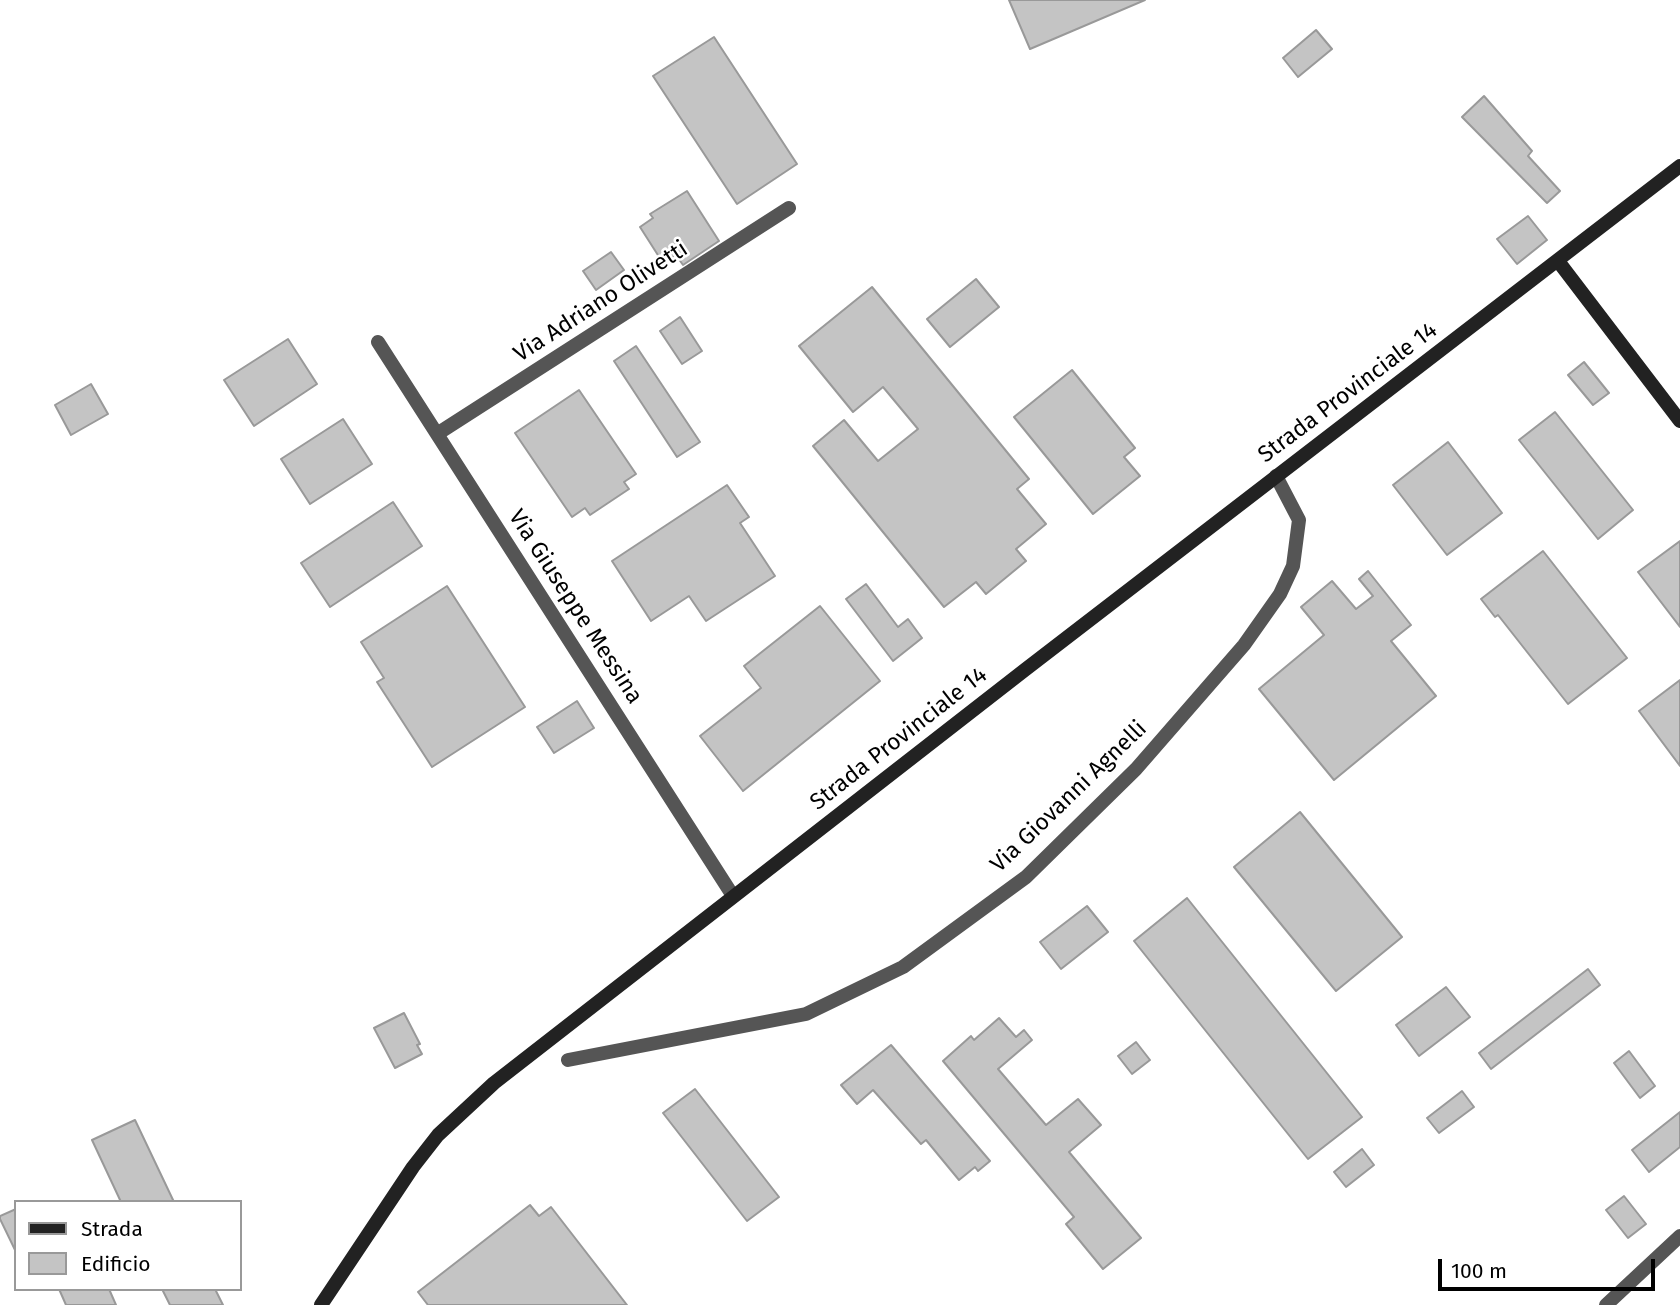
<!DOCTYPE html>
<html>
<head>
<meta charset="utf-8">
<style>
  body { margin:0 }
  #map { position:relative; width:1680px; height:1305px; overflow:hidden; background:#fff; font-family:"Fira Sans",sans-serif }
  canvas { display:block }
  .legend { position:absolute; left:14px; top:1200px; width:228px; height:91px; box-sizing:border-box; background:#fff; border:2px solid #999; margin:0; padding:9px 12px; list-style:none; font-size:21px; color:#000 }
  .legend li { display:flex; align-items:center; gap:14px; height:35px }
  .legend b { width:35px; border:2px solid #999 }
  .scale { position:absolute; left:1438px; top:1259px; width:217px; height:32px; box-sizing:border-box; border:4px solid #000; border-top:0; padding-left:9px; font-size:21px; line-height:24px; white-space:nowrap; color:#000; -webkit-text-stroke:5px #fff; paint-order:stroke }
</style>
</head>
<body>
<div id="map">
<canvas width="1680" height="1305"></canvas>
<ul class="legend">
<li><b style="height:9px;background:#222"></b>Strada</li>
<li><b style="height:19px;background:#c4c4c4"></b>Edificio</li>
</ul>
<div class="scale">100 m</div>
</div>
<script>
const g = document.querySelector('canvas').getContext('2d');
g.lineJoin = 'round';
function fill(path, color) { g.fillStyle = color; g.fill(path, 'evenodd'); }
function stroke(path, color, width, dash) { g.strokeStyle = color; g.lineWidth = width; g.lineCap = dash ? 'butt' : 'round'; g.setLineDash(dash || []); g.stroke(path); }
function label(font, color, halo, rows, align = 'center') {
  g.font = font + ' "Fira Sans",sans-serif'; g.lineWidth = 5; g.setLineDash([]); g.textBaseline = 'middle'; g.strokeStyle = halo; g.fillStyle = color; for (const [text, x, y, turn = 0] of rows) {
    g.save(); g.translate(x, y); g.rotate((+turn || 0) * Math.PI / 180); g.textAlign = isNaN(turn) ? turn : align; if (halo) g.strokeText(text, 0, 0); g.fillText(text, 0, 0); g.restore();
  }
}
const building = new Path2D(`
  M 1009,0 L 1145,0 L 1030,49 Z
  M 1316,30 L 1332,49 L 1298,77 L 1283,58 Z
  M 714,37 L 797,164 L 737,204 L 653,76 Z
  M 1484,96 L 1532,151 L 1528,156 L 1560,191 L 1547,203 L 1462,117 Z
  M 687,191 L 719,241 L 683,265 L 676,255 L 663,263 L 640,227 L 653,218 L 650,214 Z
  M 1528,216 L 1547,240 L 1517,264 L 1497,239 Z
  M 611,252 L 624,270 L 596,290 L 583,271 Z
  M 976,279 L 999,307 L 950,347 L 927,319 Z
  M 872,287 L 1029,479 L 1017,489 L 1046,524 L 1016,549 L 1026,561 L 986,594 L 976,582 L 944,607 L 813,446 L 844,420 L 878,461 L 918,429 L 883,387 L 853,412 L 799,346 Z
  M 680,317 L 702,351 L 682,364 L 660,331 Z
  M 288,339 L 317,384 L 254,426 L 224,380 Z
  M 636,346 L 700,442 L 677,457 L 614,361 Z
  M 1584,362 L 1609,393 L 1593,405 L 1568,375 Z
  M 1072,370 L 1135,448 L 1124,457 L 1140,476 L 1093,514 L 1014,417 Z
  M 91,384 L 108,414 L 71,435 L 55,405 Z
  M 579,390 L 636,474 L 624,482 L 629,489 L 590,515 L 585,508 L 572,517 L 515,433 Z
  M 1555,412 L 1633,510 L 1598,539 L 1519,440 Z
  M 343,419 L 372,464 L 310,504 L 281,459 Z
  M 1448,442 L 1502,513 L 1447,555 L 1393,485 Z
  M 727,485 L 749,517 L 740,523 L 775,576 L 706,621 L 689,596 L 651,621 L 612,561 Z
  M 393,502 L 422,546 L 330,607 L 301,563 Z
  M 1680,541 L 1680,627 L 1638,572 Z
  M 1543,551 L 1627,658 L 1568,704 L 1498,615 L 1495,617 L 1481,599 Z
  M 1368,571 L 1411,625 L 1391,641 L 1436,696 L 1334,780 L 1259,689 L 1324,635 L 1301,607 L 1332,581 L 1356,609 L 1373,596 L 1359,579 Z
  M 866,584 L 898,627 L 908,619 L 922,638 L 893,661 L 846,599 Z
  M 447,586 L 525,707 L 432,767 L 377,682 L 384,678 L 361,642 Z
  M 820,606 L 880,681 L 743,791 L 700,736 L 761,688 L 744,666 Z
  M 1680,680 L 1680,766 L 1639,711 Z
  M 577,701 L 594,728 L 554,753 L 537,727 Z
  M 1300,812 L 1402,937 L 1336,991 L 1234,867 Z
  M 1187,898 L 1362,1117 L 1308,1159 L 1134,941 Z
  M 1087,906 L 1108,932 L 1061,969 L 1040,942 Z
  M 1588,969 L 1600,985 L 1491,1069 L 1479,1053 Z
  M 1446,987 L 1470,1017 L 1419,1056 L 1396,1025 Z
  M 404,1013 L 420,1044 L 417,1045 L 422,1054 L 395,1068 L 374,1028 Z
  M 999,1018 L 1016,1037 L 1024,1030 L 1032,1040 L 998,1069 L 1046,1125 L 1078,1099 L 1101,1125 L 1069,1152 L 1141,1238 L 1103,1269 L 1066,1224 L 1074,1217 L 943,1061 L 971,1036 L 974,1040 Z
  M 1136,1042 L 1150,1060 L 1132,1074 L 1118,1056 Z
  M 891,1045 L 990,1161 L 978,1171 L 975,1167 L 959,1180 L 926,1140 L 921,1144 L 873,1090 L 857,1104 L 841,1085 Z
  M 1629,1051 L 1655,1086 L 1640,1098 L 1614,1063 Z
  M 695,1089 L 779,1197 L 747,1221 L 663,1113 Z
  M 1462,1091 L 1474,1107 L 1439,1133 L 1427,1118 Z
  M 1680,1112 L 1680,1147 L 1649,1172 L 1632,1150 Z
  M 135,1120 L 174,1202 L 121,1202 L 92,1140 Z
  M 1362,1149 L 1374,1165 L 1346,1187 L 1334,1172 Z
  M 1624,1196 L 1646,1224 L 1628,1238 L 1606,1210 Z
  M 530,1205 L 539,1216 L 551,1207 L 627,1305 L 428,1305 L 418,1292 Z
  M 16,1209 L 16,1252 L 0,1219 L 0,1216 Z
  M 59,1289 L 109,1289 L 116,1305 L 66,1305 Z
  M 162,1289 L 215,1289 L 223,1305 L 170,1305 Z`);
fill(building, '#c4c4c4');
stroke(building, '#999', 2);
stroke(new Path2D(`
  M 378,342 L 733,896
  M 437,434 L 789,208
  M 568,1060 L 806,1014 L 903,967 L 1026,877 L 1136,769 L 1244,645 L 1280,594 L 1293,566 L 1299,520 L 1276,476
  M 1606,1305 L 1680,1236`), '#555', 14);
stroke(new Path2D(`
  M 1558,261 L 1680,421
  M 321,1305 L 413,1167 L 438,1135 L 494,1083 L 1026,669 L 1680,166`), '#222', 14);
label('23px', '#000', '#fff', [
  ["Via Adriano Olivetti",601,302,-33],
  ["Strada Provinciale 14",1348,393,-37],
  ["Via Giuseppe Messina",575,607,57],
  ["Strada Provinciale 14",899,739,-38],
  ["Via Giovanni Agnelli",1069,797,-44]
]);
</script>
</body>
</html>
